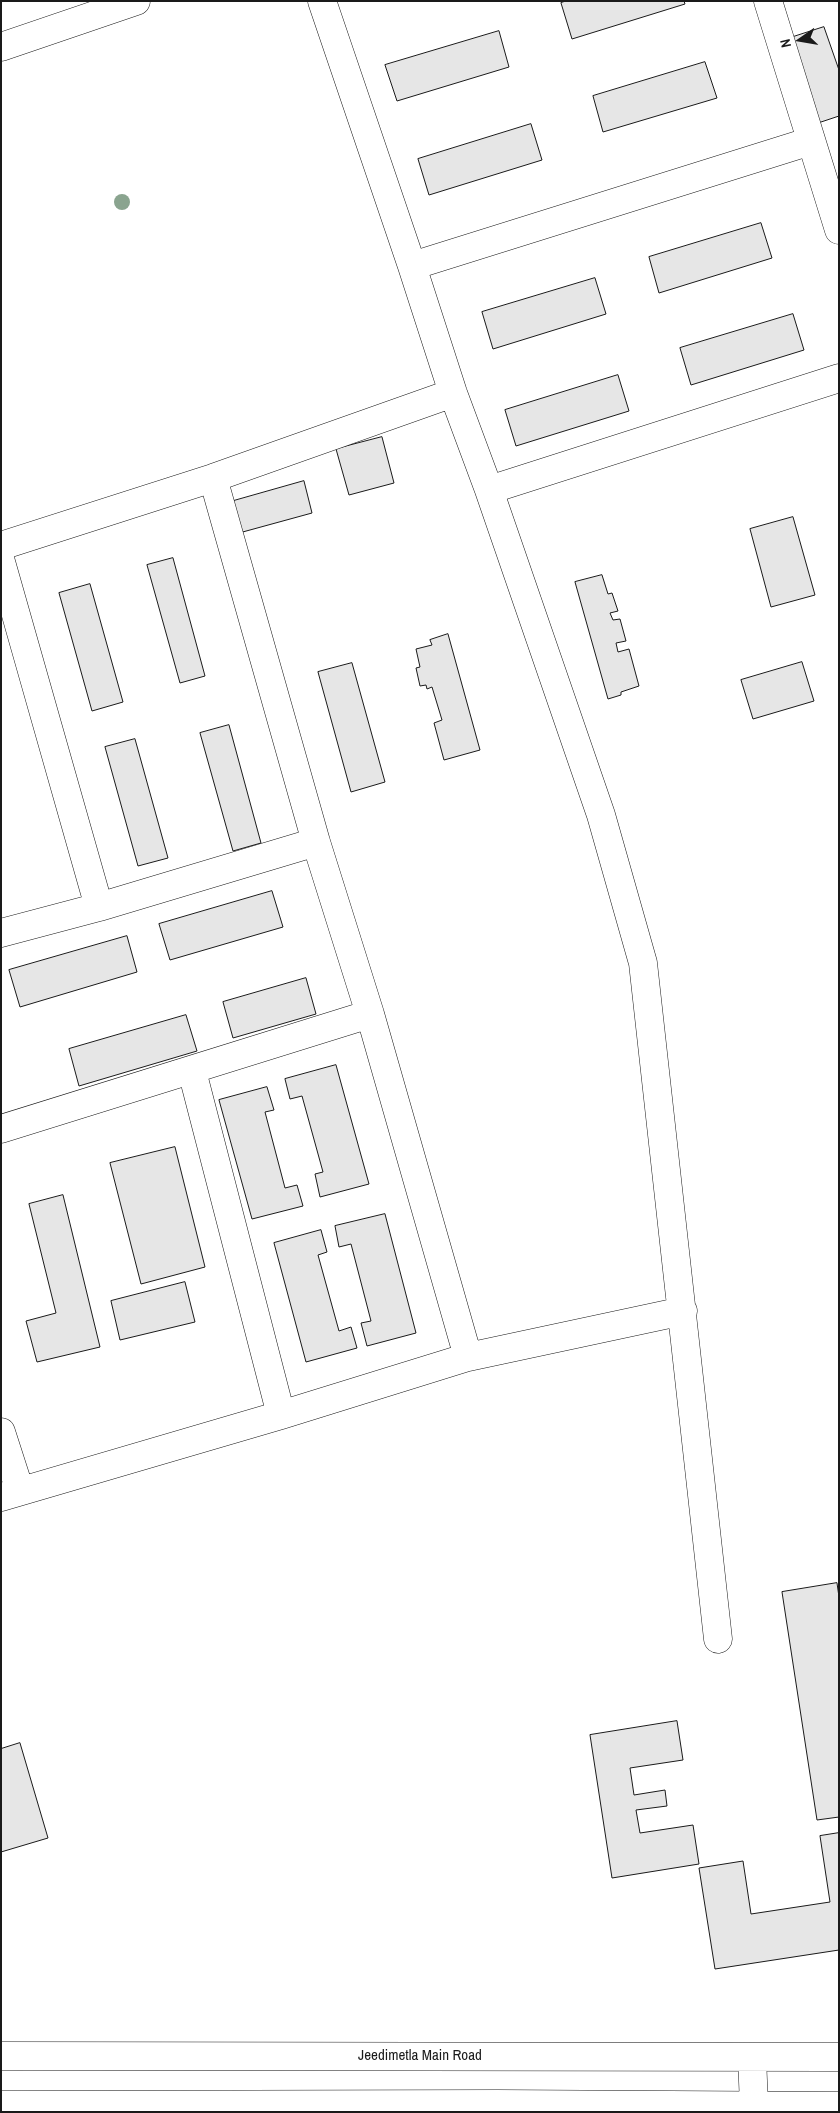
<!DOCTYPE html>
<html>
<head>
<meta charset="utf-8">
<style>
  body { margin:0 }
  #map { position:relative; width:840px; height:2113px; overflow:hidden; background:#fff; font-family:"Archivo Narrow",sans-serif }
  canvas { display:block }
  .frame { position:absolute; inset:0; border:2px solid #1a1a1a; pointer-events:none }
  .north { position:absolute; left:775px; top:15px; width:50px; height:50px; -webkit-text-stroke:4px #fff; paint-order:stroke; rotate:257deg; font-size:14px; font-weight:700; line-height:20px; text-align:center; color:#1a1a1a }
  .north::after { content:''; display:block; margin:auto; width:18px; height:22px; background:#1a1a1a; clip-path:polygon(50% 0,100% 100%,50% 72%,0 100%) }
</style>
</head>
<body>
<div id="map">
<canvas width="840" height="2113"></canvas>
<div class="frame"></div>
<div class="north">N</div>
</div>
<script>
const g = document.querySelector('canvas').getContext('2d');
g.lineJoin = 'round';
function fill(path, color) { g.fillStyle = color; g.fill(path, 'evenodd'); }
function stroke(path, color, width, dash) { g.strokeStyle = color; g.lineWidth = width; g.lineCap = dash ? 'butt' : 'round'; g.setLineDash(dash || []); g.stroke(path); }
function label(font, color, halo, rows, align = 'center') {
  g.font = font + ' "Archivo Narrow",sans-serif'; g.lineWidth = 4; g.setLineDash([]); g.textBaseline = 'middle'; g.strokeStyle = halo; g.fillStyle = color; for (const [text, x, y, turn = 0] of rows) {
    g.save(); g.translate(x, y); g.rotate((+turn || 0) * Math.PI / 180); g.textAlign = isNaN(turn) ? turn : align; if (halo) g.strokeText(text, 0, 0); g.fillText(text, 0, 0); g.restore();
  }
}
const building = new Path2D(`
  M 566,1 L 684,1 L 685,4 L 572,39 L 561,3 Z
  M 824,27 L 839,70 L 839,116 L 818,123 L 790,38 Z
  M 499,31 L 509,67 L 397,101 L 385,65 Z
  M 705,62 L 717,98 L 603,132 L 593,96 Z
  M 531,124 L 542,160 L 429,195 L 418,159 Z
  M 761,223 L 772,258 L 659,293 L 649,257 Z
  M 595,278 L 606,314 L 493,349 L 482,312 Z
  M 793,314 L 804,350 L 691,385 L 680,348 Z
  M 618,375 L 629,411 L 516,446 L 505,410 Z
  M 382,437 L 394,483 L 349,495 L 336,449 Z
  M 304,481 L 312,513 L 239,533 L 230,502 Z
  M 793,517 L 815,595 L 771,607 L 750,529 Z
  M 173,558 L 205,676 L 180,683 L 147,565 Z
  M 602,575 L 608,594 L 612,593 L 618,611 L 610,613 L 613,620 L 620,619 L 626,641 L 616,643 L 618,652 L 629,649 L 639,686 L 621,692 L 621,695 L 608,699 L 575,582 Z
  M 90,584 L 123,702 L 92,711 L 59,593 Z
  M 448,634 L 480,750 L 444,760 L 434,723 L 442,720 L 432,687 L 427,689 L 426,685 L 420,686 L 416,668 L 420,667 L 416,649 L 432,645 L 430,640 Z
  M 802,662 L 814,701 L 753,719 L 741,680 Z
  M 352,663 L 385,782 L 351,792 L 318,672 Z
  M 229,725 L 261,843 L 233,851 L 200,733 Z
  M 135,739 L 168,858 L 138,866 L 105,747 Z
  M 272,891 L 283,927 L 170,960 L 159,924 Z
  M 127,936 L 137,972 L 20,1007 L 9,970 Z
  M 306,978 L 316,1014 L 233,1038 L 223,1002 Z
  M 186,1015 L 197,1051 L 79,1086 L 69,1049 Z
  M 336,1065 L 369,1184 L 320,1197 L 315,1174 L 323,1172 L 302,1096 L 290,1099 L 285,1079 Z
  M 267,1087 L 274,1110 L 265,1112 L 285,1188 L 297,1185 L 303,1206 L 252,1219 L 219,1100 Z
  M 175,1147 L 205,1267 L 141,1284 L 110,1163 Z
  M 63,1195 L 100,1347 L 37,1362 L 26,1321 L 56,1313 L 29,1204 Z
  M 385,1214 L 416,1333 L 367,1346 L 361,1323 L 371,1321 L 351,1244 L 339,1247 L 335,1226 Z
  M 321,1230 L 327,1252 L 318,1255 L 339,1331 L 351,1327 L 357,1348 L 306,1362 L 274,1243 Z
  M 185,1282 L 195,1322 L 120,1340 L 111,1301 Z
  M 837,1583 L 839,1597 L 839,1817 L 817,1820 L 782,1592 Z
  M 677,1721 L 683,1760 L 630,1768 L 634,1795 L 665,1790 L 667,1806 L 636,1810 L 640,1833 L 693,1825 L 699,1864 L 612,1878 L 590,1735 Z
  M 20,1743 L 48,1838 L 1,1852 L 1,1749 Z
  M 839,1833 L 839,1950 L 715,1969 L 699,1868 L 743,1861 L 751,1914 L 830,1902 L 820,1836 Z`);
fill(building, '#e6e6e6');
stroke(building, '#1a1a1a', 1);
const minor = new Path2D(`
  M 322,1 L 412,266 L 453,393 L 489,490 L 601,815 L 643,963 L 718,1639
  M 768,1 L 839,230
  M 1,47 L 136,1
  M 412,266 L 811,141
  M 213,478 L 316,842 L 370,1014 L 468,1357
  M 489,490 L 839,378
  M 1,546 L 213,478 L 453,393
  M 1,562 L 99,907
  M 1,933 L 99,907 L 316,842
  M 192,1071 L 281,1415
  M 1,1129 L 370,1014
  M 1,1432 L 20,1491
  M 1,1497 L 281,1415 L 468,1357 L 683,1311`);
const major = new Path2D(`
  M 1,2056 L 839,2057
  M 752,2057 L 754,2105
  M 1,2105 L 498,2104 L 839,2106`);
stroke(minor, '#1a1a1a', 29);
stroke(major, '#1a1a1a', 29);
stroke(minor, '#fff', 28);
stroke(major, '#fff', 28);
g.fillStyle = '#8aa48f';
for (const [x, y] of [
  [122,202]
]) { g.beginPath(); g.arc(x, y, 8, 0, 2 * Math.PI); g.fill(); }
label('15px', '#1a1a1a', '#fff', [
  ["Jeedimetla Main Road",420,2056]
]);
</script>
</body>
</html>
